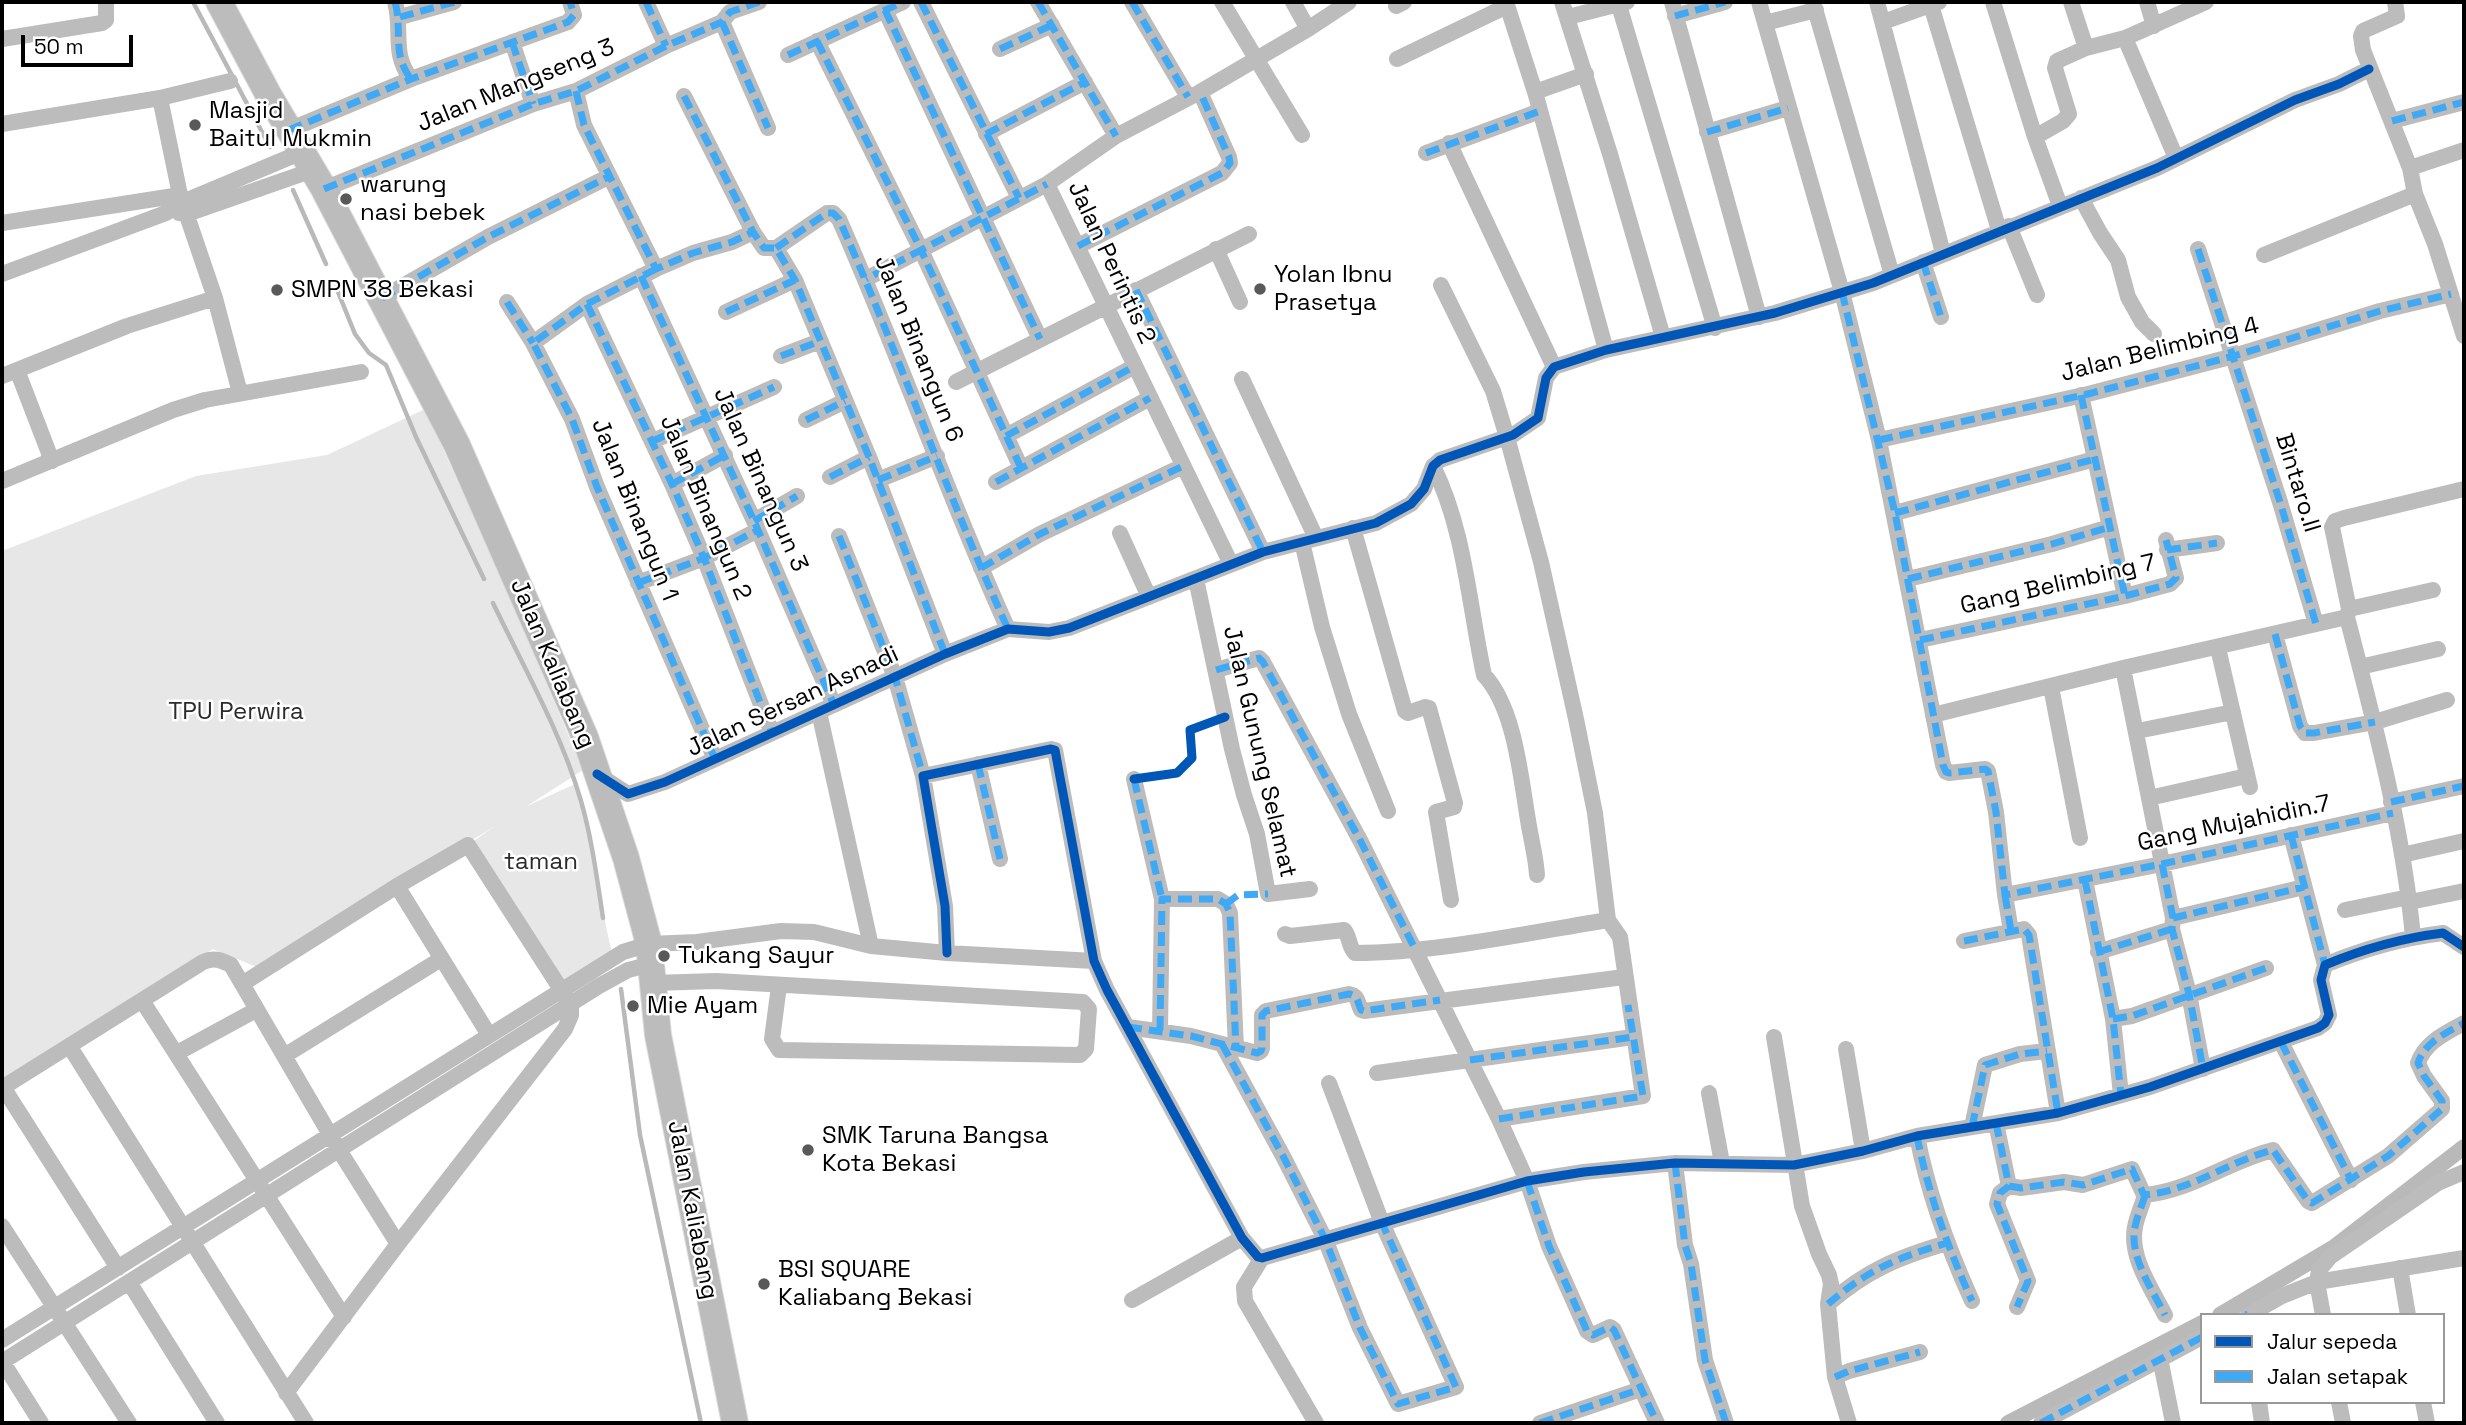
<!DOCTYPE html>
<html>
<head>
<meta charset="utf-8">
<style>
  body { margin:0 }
  #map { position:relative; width:2466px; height:1425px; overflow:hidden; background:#fff; font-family:"Space Grotesk",sans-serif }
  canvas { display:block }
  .frame { position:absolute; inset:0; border:4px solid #000; pointer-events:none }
  .legend { position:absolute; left:2200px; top:1313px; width:245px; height:91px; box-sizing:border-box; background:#fff; border:2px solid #999; margin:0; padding:9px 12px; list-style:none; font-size:21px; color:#000 }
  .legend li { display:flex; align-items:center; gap:14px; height:35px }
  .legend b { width:35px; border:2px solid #999 }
  .scale { position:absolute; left:21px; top:35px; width:112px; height:32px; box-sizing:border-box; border:4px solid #000; border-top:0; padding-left:9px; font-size:21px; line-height:24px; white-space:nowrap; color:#000; -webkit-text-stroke:5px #fff; paint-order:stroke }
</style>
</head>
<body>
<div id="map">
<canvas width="2466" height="1425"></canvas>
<div class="frame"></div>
<ul class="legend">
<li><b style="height:9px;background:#0057b8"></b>Jalur sepeda</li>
<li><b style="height:9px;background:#3fa9f5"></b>Jalan setapak</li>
</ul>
<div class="scale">50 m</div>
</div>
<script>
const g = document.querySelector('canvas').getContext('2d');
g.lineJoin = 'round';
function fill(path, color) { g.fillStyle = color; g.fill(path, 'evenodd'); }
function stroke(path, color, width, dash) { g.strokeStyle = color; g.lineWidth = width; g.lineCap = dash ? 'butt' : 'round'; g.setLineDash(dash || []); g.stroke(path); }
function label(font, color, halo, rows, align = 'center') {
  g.font = font + ' "Space Grotesk",sans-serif'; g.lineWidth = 5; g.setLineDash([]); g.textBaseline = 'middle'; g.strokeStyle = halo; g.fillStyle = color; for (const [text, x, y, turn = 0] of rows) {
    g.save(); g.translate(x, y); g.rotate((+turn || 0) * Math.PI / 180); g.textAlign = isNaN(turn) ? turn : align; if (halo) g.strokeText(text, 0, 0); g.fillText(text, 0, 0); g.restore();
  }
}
fill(new Path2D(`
  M 425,409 L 511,599 L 583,770 L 527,806 L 575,784 C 595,839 598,899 613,956 L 562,990 L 468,845 L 495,826 L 264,970 L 213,949 L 2,1085 L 2,551 L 196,476 L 327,455 Z`), '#e7e7e7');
stroke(new Path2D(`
  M 193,2 L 270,147
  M 293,190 L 326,264
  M 336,287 L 355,334 L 369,353 L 386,365 L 416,437 L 484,579
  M 493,603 C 524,668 561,732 581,801 C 592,839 597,879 603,918
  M 621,989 L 640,1135 L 701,1423`), '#b9b9b9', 4.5);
stroke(new Path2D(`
  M 2220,1315 L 2333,1248 L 2464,1147
  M 2008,1423 L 2202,1323`), '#b9b9b9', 16);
const primary = new Path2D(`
  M 219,2 L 268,94 L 324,189 L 457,445 L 585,737 L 626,858 L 649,944 L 658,1035 L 735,1423`);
stroke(primary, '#dbdbdb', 28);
stroke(new Path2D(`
  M 395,2 C 403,30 391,53 411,79
  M 646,2 L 666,46
  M 921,2 L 1019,198
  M 1038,2 L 1116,136
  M 1132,2 L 1188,97
  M 1222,2 L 1302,135
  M 1293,2 L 1308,29
  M 1506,2 L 1535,92 L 1606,350
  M 1562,2 L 1610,154 L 1663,337
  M 1618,2 L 1715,328
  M 1672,2 L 1759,317
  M 1759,2 L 1842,292 L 1879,440 L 1943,765 L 1946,772 L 1949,773 L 1985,769 L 1988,771 L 1996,812 L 2005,895 L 2162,864 L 2393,813
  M 1813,2 L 1892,275
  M 1877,2 L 1943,253
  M 1930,2 L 1999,230
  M 1993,2 L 2035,137 L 2060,206
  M 2071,2 L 2086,48
  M 2147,2 L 2154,26
  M 2395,2 L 2397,16 L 2363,31 L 2361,36 L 2363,50 L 2410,168 L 2415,194 L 2435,244 L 2464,336
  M 1396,6 L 1404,2
  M 885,10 L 1040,339
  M 1675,16 L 1725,2
  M 400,17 L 454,2
  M 1568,17 L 1627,2
  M 722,22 L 768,128
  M 1883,22 L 1939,2
  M 1765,23 L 1816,10
  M 2125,38 L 2176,158
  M 2,39 L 102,23 L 106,20 L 106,2
  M 817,41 L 921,250 L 866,279
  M 512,42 L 533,104
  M 1000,49 L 1052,25
  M 788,55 L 903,2
  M 1397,59 L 1507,6
  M 576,91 L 584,125 L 656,269 L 693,253 L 732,242 L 753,232
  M 1535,92 L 1586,74
  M 684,96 L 753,232 L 764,248 L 776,248 L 795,280 L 869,457 L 945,654
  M 160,98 L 180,195 L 215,298 L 240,393
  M 2392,121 L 2464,102
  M 2,124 L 160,98 L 230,81
  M 289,130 L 411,79 L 568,22 L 574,15 L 570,2
  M 1707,132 L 1788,108
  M 986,134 L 1085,82
  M 2035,137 L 2063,121 L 2069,114 L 2055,68 L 2057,61 L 2086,48 L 2125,38 L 2206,2
  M 1449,143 L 1554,367
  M 1426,153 L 1540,111
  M 2410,168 L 2464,150
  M 324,189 L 533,104 L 576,91 L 666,46 L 722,22 L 730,12 L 759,2
  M 2081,198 L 2100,233 L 2118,260 L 2128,297 L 2142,322 L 2154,334
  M 179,213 L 187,214 L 313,170
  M 2,223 L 180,195
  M 2009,226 L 2037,295
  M 1078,246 L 1222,173 L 1230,163 L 1229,157 L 1200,92
  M 776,248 L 827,213 L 833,213 L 839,219 C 899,354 947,495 1008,629
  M 1216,249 L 1240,302
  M 2198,249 L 2280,502 L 2316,624
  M 2264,255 L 2415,194
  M 1923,262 L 1941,317
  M 656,269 L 587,304 L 533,343 L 572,419 L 597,487 L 715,759
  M 2,274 L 166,213 L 183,202 L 302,152
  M 641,276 L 754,521 L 834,705
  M 1441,285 L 1493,391 L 1507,437 L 1541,562 L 1576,719 L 1595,813 L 1608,920 L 1620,937 L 1643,1096 L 1499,1119
  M 1136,290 L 1263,552
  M 382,298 L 488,237 L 608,177
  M 507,302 L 533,343
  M 587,304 L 672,484 L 704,558 L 772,733
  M 726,312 L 795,280
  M 781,356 L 820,341
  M 17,370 L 52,461
  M 2,376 L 127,326 L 215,298
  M 1242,379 L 1316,538
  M 956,382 L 1249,234
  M 2081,395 L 2125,596
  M 806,420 L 845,401
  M 1006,436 L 1135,366
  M 1879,440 L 2088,394 L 2234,356 L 2380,311 L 2451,294
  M 653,441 L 774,387
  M 1433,466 C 1465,530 1469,606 1484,675 C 1516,709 1521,782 1529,826 C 1532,843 1536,859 1537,875
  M 1021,468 L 921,250 L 1047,184
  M 830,477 L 869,457
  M 878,480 L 937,456
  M 2,481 L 173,410 L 205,400 L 361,372
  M 996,482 L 1150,398
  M 672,484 L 725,455
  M 1895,513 L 2095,459
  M 754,521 L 797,496
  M 1353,528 L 1405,711 L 1408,713 L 1425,707 L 1429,708 L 1455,803 L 1454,807 L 1436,812 L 1451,900
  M 1120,533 L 1149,597
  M 839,536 L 895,677 L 923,776
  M 1302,542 L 1322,627 L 1349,714 L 1388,811
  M 2167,550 L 2217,543
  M 1231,564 L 1047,184 L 1116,136 L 1200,92 L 1308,29 L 1349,2
  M 981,568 L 1040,534 L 1183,466
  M 1196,579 L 1232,749 L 1244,795 L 1257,834 L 1268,894 L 1310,889
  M 1908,579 L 2052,544 L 2110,527
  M 638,583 L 704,558 L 758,530
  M 2349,609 L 2433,590
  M 2275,634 L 2300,726 L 2305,733 L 2314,733 L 2375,722 L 2447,700
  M 1920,640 L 2125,596 L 2170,584 L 2176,578 L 2166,540
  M 2218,648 L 2250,787
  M 2360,667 L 2438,649
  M 2123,668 L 2173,918 L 2172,929 L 2189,994 L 2203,1069
  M 1216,670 L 1259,658 L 1263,662 L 1361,842 L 1499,1119 L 1527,1181 L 1549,1246 L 1587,1331 L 1593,1335 L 1610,1327 L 1614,1330 L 1657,1423
  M 2051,687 L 2080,838
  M 819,712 L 871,946
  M 1933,715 L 2123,668 L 2347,617
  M 2137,731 L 2233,712
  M 978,764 L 1000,859
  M 597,774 L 628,794 L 665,782 L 945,654 L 1008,629 L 1049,632 L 1069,628 L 1263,552 L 1376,523 L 1411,504 L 1424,489 L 1433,466 L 1440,460 L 1513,435 L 1538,418 L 1546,378 L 1554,367 L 1606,350 L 1775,313 L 1873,283 L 2157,168 L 2295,100 L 2339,84 L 2369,69
  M 1134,779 L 1162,899
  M 2149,798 L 2247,776
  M 2391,802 L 2464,786
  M 2291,835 L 2325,965
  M 2402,855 L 2464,841
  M 2085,880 L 2113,1019 L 2121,1095
  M 397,886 L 489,1035
  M 2005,895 L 2011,931
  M 2410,902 L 2464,891
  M 2345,910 L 2409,897
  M 2173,918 L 2304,887
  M 1285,934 L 1290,936 L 1344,930 C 1350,936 1348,946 1355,953 C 1436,953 1527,933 1608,920
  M 2413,937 C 2403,828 2374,722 2347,617 L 2349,609 L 2332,527 L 2335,521 L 2344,518 L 2464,489
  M 1964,941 L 2024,929 L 2029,935 L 2058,1113
  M 2098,952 L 2172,929
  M 947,953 L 945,906 L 923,776 L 1051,749 L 1055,750 L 1094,961 L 1107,990 L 1242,1238 L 1258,1257 L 1262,1258 L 1527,1181 L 1584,1172 L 1675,1163 L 1794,1165 L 1863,1151 L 1917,1136 L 2058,1113 L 2150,1087 L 2318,1028 L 2325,1023 L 2329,1015 L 2321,980 L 2325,965 C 2363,949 2402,938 2443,933 L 2464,947
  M 653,983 L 716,981 L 1083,1002 L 1089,1009 L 1086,1049 L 1080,1055 L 779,1050 L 772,1039 L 779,986
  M 242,984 L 397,886 L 468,845 L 571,1005 L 571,1015 L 565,1029 L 398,1244 L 286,1393
  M 143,1002 L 344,1317
  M 2113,1019 L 2132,1016 L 2266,968
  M 1128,1027 L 1191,1036 L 1257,1053 L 1261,1051 L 1262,1048 L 1262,1015 L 1266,1011 L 1349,994 C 1359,996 1357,1002 1361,1010 L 1364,1011 L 1624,977
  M 1160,1030 L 1162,899 L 1218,899 L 1226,904 L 1230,913 L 1236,1048
  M 1774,1037 L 1802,1206 L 1819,1254 L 1829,1275 L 1831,1284 L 1828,1304 L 1835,1377 L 1849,1423
  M 2281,1042 L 2351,1180
  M 1222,1044 L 1284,1158 L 1325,1239 L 1360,1328 L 1398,1404 L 1456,1387 L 1382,1223 L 1329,1083
  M 70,1047 L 306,1423
  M 1846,1049 L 1863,1151
  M 177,1053 L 256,1010
  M 284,1056 L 441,959
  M 1377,1073 L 1633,1037
  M 3,1087 L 118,1268
  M 2,1088 L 203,962 C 214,957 221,960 231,965 L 339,1150 L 398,1244
  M 1709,1093 L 1722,1163
  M 1996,1123 L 2009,1186 L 2000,1193 L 1997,1204 L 2028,1281 L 2017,1307
  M 1972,1127 L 1985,1065 L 2020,1054 L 2047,1051
  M 1917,1136 C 1928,1193 1948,1248 1972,1301
  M 1675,1163 L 1685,1245 L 1691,1264 L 1705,1360 L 1726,1423
  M 2009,1186 L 2021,1188 L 2064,1182 L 2083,1185 L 2132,1169 L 2144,1195 C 2191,1191 2229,1161 2273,1150 L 2308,1201 L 2312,1203 L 2388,1156 L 2442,1109 L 2442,1101 L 2424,1076 L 2418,1063 C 2425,1042 2446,1033 2464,1023
  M 2145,1195 C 2142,1206 2137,1216 2135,1227 C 2129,1257 2152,1289 2165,1315
  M 2,1226 L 129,1423
  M 1262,1258 L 1244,1287 L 1245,1301 L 1316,1423
  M 2400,1268 L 2408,1315
  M 129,1282 L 217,1423
  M 1132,1300 L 1242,1238
  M 1828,1304 C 1867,1270 1899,1257 1947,1243
  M 2248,1315 L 2282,1296 L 2317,1282 L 2319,1270 L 2330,1257 L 2438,1183 L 2464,1172
  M 2323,1315 L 2317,1282 L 2464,1258
  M 2,1340 L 623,952 L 649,944 L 697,942 L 781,931 L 814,932 L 871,946 L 947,953 L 1094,961
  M 2160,1358 L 2173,1423
  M 2,1361 L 41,1423
  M 2,1362 L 599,986 L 628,970 L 652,964
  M 1835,1377 L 1849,1371 L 1920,1352
  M 2259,1402 L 2262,1423
  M 2339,1402 L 2343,1423
  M 2423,1402 L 2427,1423
  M 1540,1423 L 1641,1389
  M 2041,1423 L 2202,1337`), '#bcbcbc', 16);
stroke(primary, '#bcbcbc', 26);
stroke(new Path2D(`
  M 395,2 C 403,30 391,53 411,79
  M 646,2 L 666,46
  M 921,2 L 1019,198
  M 1038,2 L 1116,136
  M 1132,2 L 1188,97
  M 885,10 L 1040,339
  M 1675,16 L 1725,2
  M 400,17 L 454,2
  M 722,22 L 768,128
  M 817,41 L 921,250 L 866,279
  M 512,42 L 533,104
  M 1000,49 L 1052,25
  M 788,55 L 903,2
  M 576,91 L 584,125 L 656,269 L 693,253 L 732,242 L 753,232
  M 684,96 L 753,232 L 764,248 L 776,248 L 795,280 L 869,457 L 945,654
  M 2392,121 L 2464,102
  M 289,130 L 411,79 L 568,22 L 574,15 L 570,2
  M 1707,132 L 1788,108
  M 986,134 L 1085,82
  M 1426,153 L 1540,111
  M 324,189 L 533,104 L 576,91 L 666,46 L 722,22 L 730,12 L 759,2
  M 1078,246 L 1222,173 L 1230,163 L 1229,157 L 1200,92
  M 776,248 L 827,213 L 833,213 L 839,219 C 899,354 947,495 1008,629
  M 2198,249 L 2280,502 L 2316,624
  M 1923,262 L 1941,317
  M 656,269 L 587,304 L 533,343 L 572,419 L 597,487 L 715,759
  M 641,276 L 754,521 L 834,705
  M 1136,290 L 1263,552
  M 1842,292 L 1895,513 L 1943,765 L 1946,772 L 1949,773 L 1985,769 L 1988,771 L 1996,812 L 2005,895 L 2162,864 L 2393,813
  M 382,298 L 488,237 L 608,177
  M 507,302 L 533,343
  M 587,304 L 672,484 L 704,558 L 772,733
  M 726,312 L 795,280
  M 781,356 L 820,341
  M 2081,395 L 2125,596
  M 806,420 L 845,401
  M 1006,436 L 1135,366
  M 1879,440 L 2088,394 L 2234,356 L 2380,311 L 2451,294
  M 653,441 L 774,387
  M 1021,468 L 921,250 L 1047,184
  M 830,477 L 869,457
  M 878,480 L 937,456
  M 996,482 L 1150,398
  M 672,484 L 725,455
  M 1895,513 L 2095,459
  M 754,521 L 797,496
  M 839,536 L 895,677 L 923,776
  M 2167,550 L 2217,543
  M 981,568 L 1040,534 L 1183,466
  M 1908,579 L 2052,544 L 2110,527
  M 638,583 L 704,558 L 758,530
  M 2275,634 L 2300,726 L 2305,733 L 2314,733 L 2375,722
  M 1920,640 L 2125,596 L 2170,584 L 2176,578 L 2166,540
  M 1216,670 L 1259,658 L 1263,662 L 1361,842 L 1415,949
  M 978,764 L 1000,859
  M 1134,779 L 1162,899
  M 2391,802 L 2464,786
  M 2291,835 L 2325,965
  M 2162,864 L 2173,918 L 2172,929 L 2189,994 L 2203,1069
  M 2085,880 L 2113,1019 L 2121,1095
  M 2005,895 L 2011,931
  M 1226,904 L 1238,895 L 1268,894
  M 2173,918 L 2304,887
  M 1964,941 L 2024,929 L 2029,935 L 2058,1113
  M 2098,952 L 2172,929
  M 2113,1019 L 2132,1016 L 2266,968
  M 1128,1027 L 1191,1036 L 1257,1053 L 1261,1051 L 1262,1048 L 1262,1015 L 1266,1011 L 1349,994 C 1359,996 1357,1002 1361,1010 L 1364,1011 L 1440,1000
  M 1160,1030 L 1162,899 L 1218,899 L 1226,904 L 1230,913 L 1236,1048
  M 2281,1042 L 2351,1180
  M 1222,1044 L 1284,1158 L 1325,1239 L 1360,1328 L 1398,1404 L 1456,1387 L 1382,1223
  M 1470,1060 L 1633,1037
  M 1499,1119 L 1643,1096 L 1628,1005
  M 1996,1123 L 2009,1186 L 2000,1193 L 1997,1204 L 2028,1281 L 2017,1307
  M 1972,1127 L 1985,1065 L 2020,1054 L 2047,1051
  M 1917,1136 C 1928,1193 1948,1248 1972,1301
  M 1675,1163 L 1685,1245 L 1691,1264 L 1705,1360 L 1726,1423
  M 1527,1181 L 1549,1246 L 1587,1331 L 1593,1335 L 1610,1327 L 1614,1330 L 1657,1423
  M 2009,1186 L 2021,1188 L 2064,1182 L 2083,1185 L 2132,1169 L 2144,1195 C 2191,1191 2229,1161 2273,1150 L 2308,1201 L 2312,1203 L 2388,1156 L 2442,1109 L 2442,1101 L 2424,1076 L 2418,1063 C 2425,1042 2446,1033 2464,1023
  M 2145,1195 C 2142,1206 2137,1216 2135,1227 C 2129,1257 2152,1289 2165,1315
  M 1828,1304 C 1867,1270 1899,1257 1947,1243
  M 2246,1315 L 2248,1314
  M 1835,1377 L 1849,1371 L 1920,1352
  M 1540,1423 L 1641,1389
  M 2041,1423 L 2202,1337`), '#3fa9f5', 7, [14, 7]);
stroke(new Path2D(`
  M 597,774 L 628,794 L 665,782 L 945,654 L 1008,629 L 1049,632 L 1069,628 L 1263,552 L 1376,523 L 1411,504 L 1424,489 L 1433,466 L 1440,460 L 1513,435 L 1538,418 L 1546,378 L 1554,367 L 1606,350 L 1775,313 L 1873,283 L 2157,168 L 2295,100 L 2339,84 L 2369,69
  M 1134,779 L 1177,773 L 1192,758 L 1190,730 L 1225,717
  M 947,953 L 945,906 L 923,776 L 1051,749 L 1055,750 L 1094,961 L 1107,990 L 1242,1238 L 1258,1257 L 1262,1258 L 1527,1181 L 1584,1172 L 1675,1163 L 1794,1165 L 1863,1151 L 1917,1136 L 2058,1113 L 2150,1087 L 2318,1028 L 2325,1023 L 2329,1015 L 2321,980 L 2325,965 C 2363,949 2402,938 2443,933 L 2464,947`), '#0057b8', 9);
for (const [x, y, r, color] of [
  [195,125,7,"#595959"],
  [346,199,7,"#595959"],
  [1260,289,7,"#595959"],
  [277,290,7,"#595959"],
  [664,956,7,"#595959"],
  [633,1006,7,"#595959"],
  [808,1150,7,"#595959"],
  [764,1284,7,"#595959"]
]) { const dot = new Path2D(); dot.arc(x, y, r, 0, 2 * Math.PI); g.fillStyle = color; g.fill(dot); stroke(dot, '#fff', 2.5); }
label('24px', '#000', '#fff', [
  ["Jalan Mangseng 3",516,86,-22],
  ["Jalan Perintis 2",1111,263,65],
  ["Jalan Binangun 6",918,349,68],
  ["Jalan Belimbing 4",2160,350,-14],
  ["Jalan Binangun 3",760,480,66],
  ["Bintaro.II",2297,483,73],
  ["Jalan Binangun 2",705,508,67],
  ["Jalan Binangun 1",634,510,68],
  ["Gang Belimbing 7",2058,585,-13],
  ["Jalan Kaliabang",552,664,67],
  ["Jalan Sersan Asnadi",793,702,-25],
  ["Jalan Gunung Selamat",1259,752,77],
  ["Gang Mujahidin.7",2234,824,-12],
  ["Jalan Kaliabang",692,1210,79]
]);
label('24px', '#000', '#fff', [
  ["Masjid",209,111],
  ["Baitul Mukmin",209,139],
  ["warung",360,185],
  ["nasi bebek",360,213],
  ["Yolan Ibnu",1274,275],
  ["Prasetya",1274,303],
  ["SMPN 38 Bekasi",291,290],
  ["Tukang Sayur",678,956],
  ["Mie Ayam",647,1006],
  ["SMK Taruna Bangsa",822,1136],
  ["Kota Bekasi",822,1164],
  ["BSI SQUARE",778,1270],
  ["Kaliabang Bekasi",778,1298]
], 'left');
label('24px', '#2b2b2b', '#fff', [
  ["TPU Perwira",236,712],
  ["taman",541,862]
]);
</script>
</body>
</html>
